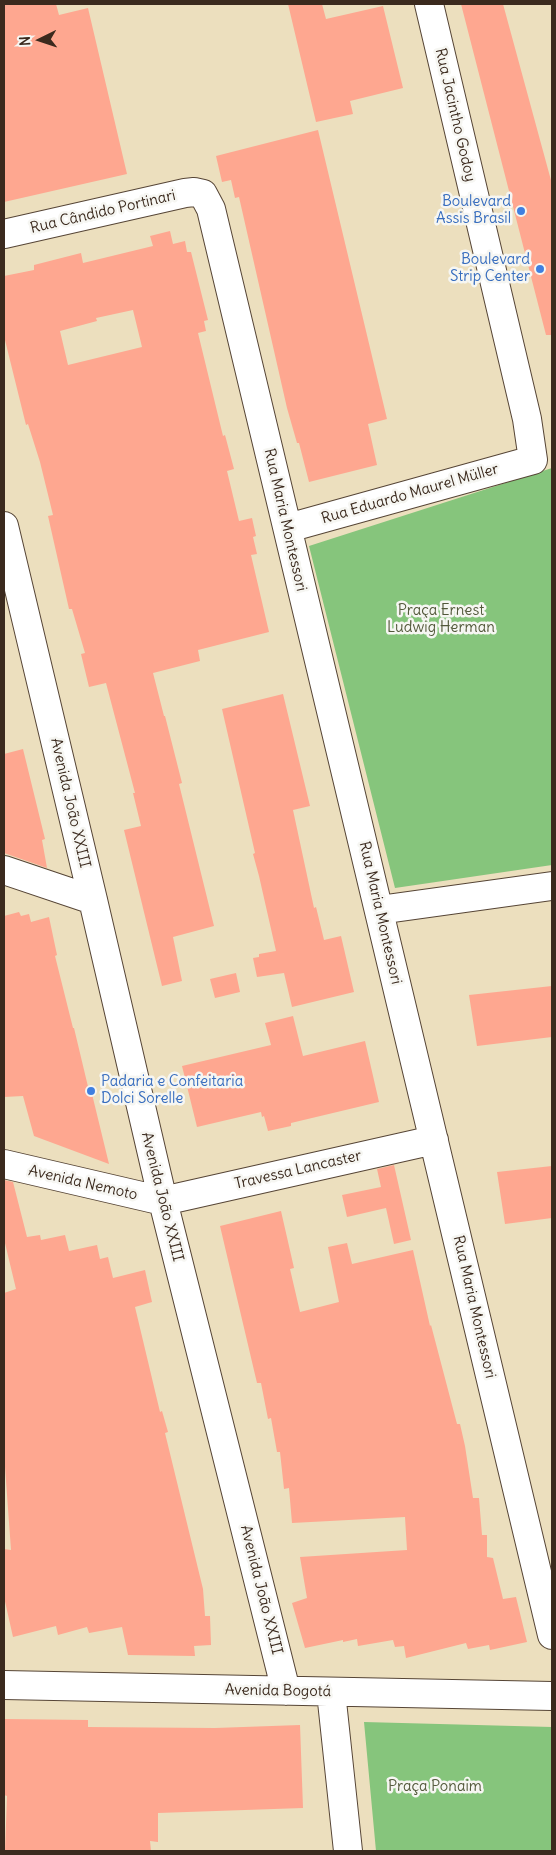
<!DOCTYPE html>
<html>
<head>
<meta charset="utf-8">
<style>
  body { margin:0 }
  #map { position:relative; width:556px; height:1855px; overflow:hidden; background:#ecdfbe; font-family:Delius,sans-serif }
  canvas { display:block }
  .frame { position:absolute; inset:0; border:5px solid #3b2a1e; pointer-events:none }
  .north { position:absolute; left:15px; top:15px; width:50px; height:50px; -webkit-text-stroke:4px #f6f6f2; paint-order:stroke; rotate:266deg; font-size:14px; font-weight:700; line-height:20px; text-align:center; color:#3b2a1e }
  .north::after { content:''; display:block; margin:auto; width:18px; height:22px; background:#3b2a1e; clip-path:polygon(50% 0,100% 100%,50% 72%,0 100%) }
</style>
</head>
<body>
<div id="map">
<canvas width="556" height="1855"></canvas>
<div class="frame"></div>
<div class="north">N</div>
</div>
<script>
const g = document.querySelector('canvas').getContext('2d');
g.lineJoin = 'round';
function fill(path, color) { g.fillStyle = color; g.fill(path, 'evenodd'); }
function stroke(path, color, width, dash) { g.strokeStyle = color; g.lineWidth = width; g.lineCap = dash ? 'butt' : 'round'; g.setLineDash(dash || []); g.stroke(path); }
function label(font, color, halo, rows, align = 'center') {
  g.font = font + ' Delius,sans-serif'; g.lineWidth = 5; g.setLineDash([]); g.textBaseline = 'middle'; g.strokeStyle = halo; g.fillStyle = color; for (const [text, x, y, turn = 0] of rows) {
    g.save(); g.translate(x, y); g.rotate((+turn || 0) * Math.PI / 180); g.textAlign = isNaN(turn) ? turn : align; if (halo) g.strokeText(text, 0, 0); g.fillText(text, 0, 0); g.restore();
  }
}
fill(new Path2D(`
  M 552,468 L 552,865 L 395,888 L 309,546 Z
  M 364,1722 L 552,1727 L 552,1851 L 376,1851 Z`), '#86c57c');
fill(new Path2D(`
  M 4,4 L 56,4 L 59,15 L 88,8 L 127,174 L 4,202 Z
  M 288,4 L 322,4 L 326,19 L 383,6 L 403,88 L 350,101 L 353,114 L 316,122 Z
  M 461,4 L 503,4 L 552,184 L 552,335 L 546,335 Z
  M 318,130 L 387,419 L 368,424 L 377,465 L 309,482 L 299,443 L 297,443 L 287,408 L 239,197 L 235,198 L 231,180 L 222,182 L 216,156 Z
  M 170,231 L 173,244 L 185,241 L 187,252 L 191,252 L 208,320 L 204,321 L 206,331 L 198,333 L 223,436 L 225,435 L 234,469 L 227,471 L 239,521 L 252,518 L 256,536 L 253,537 L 257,554 L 251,555 L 269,632 L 198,650 L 200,661 L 153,673 L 164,716 L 165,716 L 182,783 L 179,784 L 214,926 L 173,937 L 182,981 L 162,986 L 124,830 L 141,826 L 133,793 L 135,793 L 106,683 L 89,687 L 81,654 L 85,653 L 72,609 L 69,609 L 48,516 L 53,515 L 40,462 L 28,424 L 26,425 L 4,336 L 4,276 L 34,270 L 34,265 L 81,253 L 83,263 L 153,246 L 150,236 ZM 133,310 L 142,347 L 68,365 L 60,331 L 97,321 L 96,318 Z
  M 283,694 L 310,806 L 293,810 L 314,908 L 316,907 L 324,940 L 341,936 L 354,992 L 292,1007 L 284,973 L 257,977 L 253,958 L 259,957 L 259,954 L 276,951 L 259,876 L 253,854 L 255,853 L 222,709 Z
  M 23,749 L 45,839 L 42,840 L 47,868 L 4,853 L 4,754 Z
  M 19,912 L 21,916 L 29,914 L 31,922 L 49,917 L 57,955 L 55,956 L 73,1028 L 74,1028 L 90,1095 L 92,1094 L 109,1164 L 34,1136 L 23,1096 L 4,1097 L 4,916 Z
  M 236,973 L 240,992 L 215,998 L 210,979 Z
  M 552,986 L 552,1037 L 477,1046 L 469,995 Z
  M 293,1016 L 303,1056 L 365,1041 L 379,1102 L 291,1123 L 291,1126 L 268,1131 L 264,1116 L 262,1117 L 261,1112 L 197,1127 L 182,1066 L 271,1045 L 265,1023 Z
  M 394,1165 L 411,1240 L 394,1244 L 386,1208 L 347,1217 L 342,1195 L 381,1187 L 377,1169 Z
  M 552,1166 L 552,1218 L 505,1224 L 497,1172 Z
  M 4,1180 L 13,1182 L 27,1237 L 40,1235 L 41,1240 L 65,1235 L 69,1251 L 97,1245 L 100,1259 L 108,1257 L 113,1278 L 145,1270 L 152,1302 L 135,1307 L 160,1412 L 162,1411 L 168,1432 L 165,1433 L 203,1589 L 205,1616 L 210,1616 L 211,1645 L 194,1646 L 195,1656 L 128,1655 L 122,1627 L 89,1633 L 87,1627 L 58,1635 L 56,1626 L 13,1637 L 4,1597 L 4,1549 L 11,1550 L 5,1467 L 4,1468 L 4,1293 L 16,1289 L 4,1239 Z
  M 281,1211 L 294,1268 L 290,1269 L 300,1312 L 339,1302 L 328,1247 L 347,1243 L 352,1264 L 413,1250 L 430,1326 L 431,1325 L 457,1424 L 460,1424 L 465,1446 L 473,1498 L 479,1498 L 482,1535 L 487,1535 L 487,1557 L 493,1558 L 503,1599 L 516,1597 L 527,1642 L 490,1650 L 489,1645 L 468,1649 L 466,1643 L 406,1658 L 404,1646 L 395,1647 L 393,1640 L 358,1646 L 357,1639 L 343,1642 L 343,1640 L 305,1648 L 292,1603 L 307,1598 L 300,1557 L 407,1550 L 405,1517 L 292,1523 L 289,1488 L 284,1489 L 280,1452 L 277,1452 L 271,1418 L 268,1419 L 261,1383 L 257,1383 L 220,1226 Z
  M 5,1719 L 88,1720 L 88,1727 L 215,1728 L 300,1725 L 303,1808 L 158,1813 L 158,1842 L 150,1841 L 151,1851 L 5,1851 L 7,1796 L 4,1795 L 4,1723 L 5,1723 Z`), '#fea790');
const minor = new Path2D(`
  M 4,234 L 185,193 L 194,192 L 203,194 L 211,209 L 552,1635
  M 4,526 L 93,900 L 163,1201 L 286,1691
  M 288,528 L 533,460 L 527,419 L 429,4
  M 4,870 L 93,900
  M 379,910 L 552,886
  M 4,1164 L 163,1201 L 434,1140
  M 4,1685 L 552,1696
  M 331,1692 L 348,1851`);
stroke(minor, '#564536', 30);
stroke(minor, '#fff', 28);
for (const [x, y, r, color] of [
  [521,211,5,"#3f7fe0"],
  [540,269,5,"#3f7fe0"],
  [91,1091,5,"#3f7fe0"]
]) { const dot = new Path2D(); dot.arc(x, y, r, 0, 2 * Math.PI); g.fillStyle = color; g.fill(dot); stroke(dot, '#f6f6f2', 2); }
label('15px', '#3b2a1e', '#f6f6f2', [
  ["Rua Jacintho Godoy",455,115,77],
  ["Rua Cândido Portinari",103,212,-13],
  ["Rua Eduardo Maurel Müller",410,494,-16],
  ["Rua Maria Montessori",285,520,77],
  ["Avenida João XXIII",70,803,77],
  ["Rua Maria Montessori",380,913,77],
  ["Travessa Lancaster",298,1170,-13],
  ["Avenida Nemoto",83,1183,13],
  ["Avenida João XXIII",162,1197,76],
  ["Rua Maria Montessori",474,1307,77],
  ["Avenida João XXIII",261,1590,76],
  ["Avenida Bogotá",278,1691,1]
]);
label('15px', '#366cbe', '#f6f6f2', [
  ["Boulevard",511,202],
  ["Assis Brasil",511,219],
  ["Boulevard",530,260],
  ["Strip Center",530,277],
  ["Padaria e Confeitaria",101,1082,"left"],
  ["Dolci Sorelle",101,1099,"left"]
], 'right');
label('15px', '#52583a', '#f6f6f2', [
  ["Praça Ernest",441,611],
  ["Ludwig Herman",441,628],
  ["Praça Ponaim",435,1787]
]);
</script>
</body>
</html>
